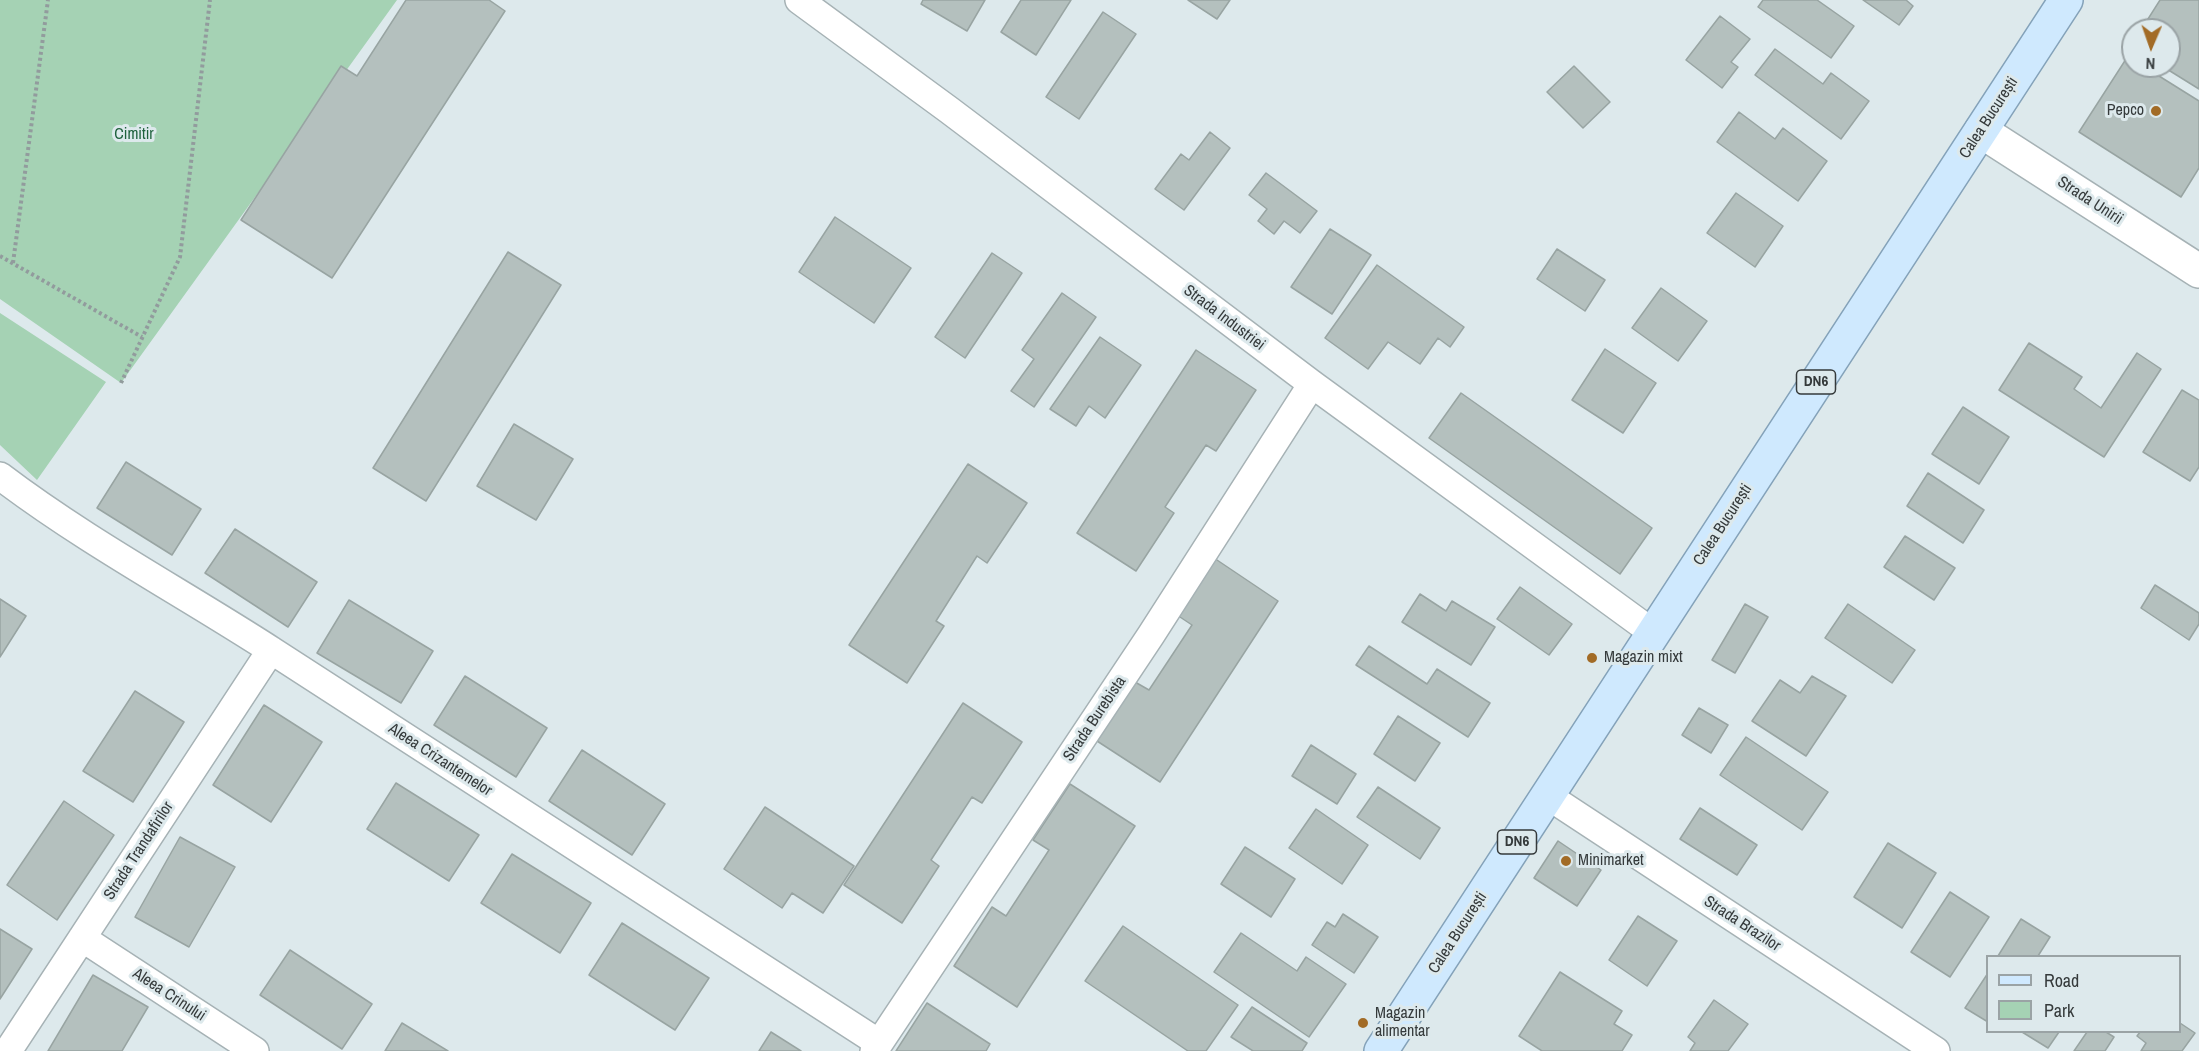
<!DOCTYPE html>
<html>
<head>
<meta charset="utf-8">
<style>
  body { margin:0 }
  #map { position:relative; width:2199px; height:1051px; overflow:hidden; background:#dde9ec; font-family:"Archivo Narrow",sans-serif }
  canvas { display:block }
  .legend { position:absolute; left:1986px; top:955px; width:195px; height:78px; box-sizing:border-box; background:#dde9ec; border:2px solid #9aa3a5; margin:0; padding:8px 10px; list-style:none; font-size:18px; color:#353a3b }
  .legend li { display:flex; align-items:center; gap:12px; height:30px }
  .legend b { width:30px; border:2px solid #9aa3a5 }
  .north { position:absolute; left:2121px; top:18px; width:60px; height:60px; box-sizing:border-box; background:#dde9ec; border:2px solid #9aa3a5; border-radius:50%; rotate:182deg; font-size:16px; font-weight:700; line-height:24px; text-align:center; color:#353a3b }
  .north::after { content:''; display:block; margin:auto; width:21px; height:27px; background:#a26b26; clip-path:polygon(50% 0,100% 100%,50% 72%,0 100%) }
</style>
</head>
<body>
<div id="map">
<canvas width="2199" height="1051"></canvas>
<ul class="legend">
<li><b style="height:8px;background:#cfe9fe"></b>Road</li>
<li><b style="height:16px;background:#a5d2b4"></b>Park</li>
</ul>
<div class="north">N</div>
</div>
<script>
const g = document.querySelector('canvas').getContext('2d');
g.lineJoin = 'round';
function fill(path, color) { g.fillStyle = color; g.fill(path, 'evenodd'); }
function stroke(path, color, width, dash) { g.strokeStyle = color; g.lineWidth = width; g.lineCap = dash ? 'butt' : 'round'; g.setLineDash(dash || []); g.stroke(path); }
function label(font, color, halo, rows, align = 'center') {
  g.font = font + ' "Archivo Narrow",sans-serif'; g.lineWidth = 6; g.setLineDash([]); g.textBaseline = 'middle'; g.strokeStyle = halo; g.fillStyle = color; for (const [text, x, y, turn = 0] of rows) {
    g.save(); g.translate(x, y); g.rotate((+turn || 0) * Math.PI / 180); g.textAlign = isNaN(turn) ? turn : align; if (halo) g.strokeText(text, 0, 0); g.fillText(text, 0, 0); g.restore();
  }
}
fill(new Path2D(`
  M 0,0 L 397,0 L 121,383 L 0,299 Z
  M 0,313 L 106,382 L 37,480 L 0,445 Z`), '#a5d2b4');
const building = new Path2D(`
  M 406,0 L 489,0 L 505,11 L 332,278 L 241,220 L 341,66 L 357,76 Z
  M 923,0 L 985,0 L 967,31 L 921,4 Z
  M 1021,0 L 1071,0 L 1036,55 L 1001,32 Z
  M 1188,0 L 1230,0 L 1217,19 Z
  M 1763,0 L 1817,0 L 1854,26 L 1831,58 L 1758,7 Z
  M 1863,0 L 1906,0 L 1913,6 L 1899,25 Z
  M 2160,0 L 2199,0 L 2199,89 L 2162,66 L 2169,66 L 2169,30 L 2141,30 Z
  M 1103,12 L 1136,34 L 1079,119 L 1046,97 Z
  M 1720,16 L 1750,39 L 1731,62 L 1738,67 L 1722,88 L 1686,60 Z
  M 1775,49 L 1823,84 L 1831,73 L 1869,101 L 1841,139 L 1755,75 Z
  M 2128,56 L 2133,60 L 2133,66 L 2143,66 L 2199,101 L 2199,168 L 2181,197 L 2079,132 Z
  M 1574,66 L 1610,102 L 1583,128 L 1547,92 Z
  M 1739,112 L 1775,139 L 1783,128 L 1827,161 L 1798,201 L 1717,142 Z
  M 1210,132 L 1230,148 L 1184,210 L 1155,189 L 1181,154 L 1189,160 Z
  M 1266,173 L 1317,211 L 1300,233 L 1284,221 L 1274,234 L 1258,221 L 1267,209 L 1249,195 Z
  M 1736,193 L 1783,226 L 1755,267 L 1707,233 Z
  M 835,217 L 911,268 L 874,323 L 799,272 Z
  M 1330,229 L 1371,255 L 1332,314 L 1291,287 Z
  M 1557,249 L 1605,280 L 1585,311 L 1537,279 Z
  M 508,252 L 561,285 L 426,501 L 373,468 Z
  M 992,253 L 1022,273 L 965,358 L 935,337 Z
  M 1377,265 L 1464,327 L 1450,347 L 1438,338 L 1420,364 L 1388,342 L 1368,369 L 1325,338 Z
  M 1661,288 L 1707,321 L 1678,361 L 1632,328 Z
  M 1062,293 L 1096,317 L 1034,407 L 1011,391 L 1034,359 L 1022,350 Z
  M 1100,337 L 1141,365 L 1105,418 L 1089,406 L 1076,426 L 1050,409 Z
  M 2029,343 L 2082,377 L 2074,389 L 2101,408 L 2137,353 L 2161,369 L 2104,457 L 1999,390 Z
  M 1605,349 L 1656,383 L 1623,433 L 1572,400 Z
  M 1196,350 L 1256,390 L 1216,451 L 1206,445 L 1165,507 L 1174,513 L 1136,571 L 1077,533 Z
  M 2182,390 L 2199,400 L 2199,467 L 2190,481 L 2143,452 Z
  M 1461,393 L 1652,528 L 1620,574 L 1429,438 Z
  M 1963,407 L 2009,437 L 1979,484 L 1932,454 Z
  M 514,424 L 573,459 L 536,520 L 477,486 Z
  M 126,462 L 201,509 L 172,555 L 97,508 Z
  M 968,464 L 1027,503 L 987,563 L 977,556 L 936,621 L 944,626 L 907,683 L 849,645 Z
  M 1928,473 L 1984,510 L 1963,543 L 1907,506 Z
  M 235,529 L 317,582 L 288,627 L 205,573 Z
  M 1905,536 L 1955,568 L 1934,600 L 1884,567 Z
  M 1214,558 L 1278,601 L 1160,782 L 1097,741 L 1135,682 L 1149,690 L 1192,625 L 1177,615 Z
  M 2155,585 L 2199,613 L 2199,624 L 2189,640 L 2141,608 Z
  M 1520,587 L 1572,624 L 1549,655 L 1497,619 Z
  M 1420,594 L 1446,611 L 1452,601 L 1495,627 L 1471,665 L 1402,622 Z
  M 0,599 L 26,616 L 0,657 Z
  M 349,600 L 433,651 L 401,703 L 317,653 Z
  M 1745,604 L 1768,617 L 1735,673 L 1712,660 Z
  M 1848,604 L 1915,650 L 1892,683 L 1825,638 Z
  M 1369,646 L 1427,684 L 1437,669 L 1490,703 L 1468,737 L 1356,665 Z
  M 465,676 L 547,728 L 516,777 L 434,725 Z
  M 1812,676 L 1846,696 L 1806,756 L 1752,721 L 1780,680 L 1800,693 Z
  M 135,691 L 184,722 L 133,802 L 83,771 Z
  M 963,703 L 1022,742 L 982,803 L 972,797 L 931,860 L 939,866 L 902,923 L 844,885 Z
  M 264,705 L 322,742 L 271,822 L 213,785 Z
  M 1699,708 L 1728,725 L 1711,753 L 1682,735 Z
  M 1398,716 L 1440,743 L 1415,781 L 1374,754 Z
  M 1746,737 L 1828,792 L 1802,830 L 1720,775 Z
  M 1311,745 L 1356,774 L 1337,804 L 1292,776 Z
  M 582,750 L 665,804 L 632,855 L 549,801 Z
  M 396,783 L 479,835 L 449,881 L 367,829 Z
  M 1070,784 L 1135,826 L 1017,1007 L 954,966 L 992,907 L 1006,916 L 1049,850 L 1033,840 Z
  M 1378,787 L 1440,828 L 1420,859 L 1357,817 Z
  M 64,801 L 114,835 L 57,920 L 7,885 Z
  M 765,807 L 854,866 L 823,913 L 792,893 L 782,908 L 724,869 Z
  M 1700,808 L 1757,845 L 1737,875 L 1680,839 Z
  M 1316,809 L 1368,845 L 1342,884 L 1289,848 Z
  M 180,837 L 235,867 L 189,947 L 135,917 Z
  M 1558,841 L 1601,870 L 1577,906 L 1534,878 Z
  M 1888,843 L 1936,873 L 1902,928 L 1854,897 Z
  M 1245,847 L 1295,879 L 1271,917 L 1221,884 Z
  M 512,854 L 591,903 L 560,953 L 481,903 Z
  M 1950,892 L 1989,917 L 1950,977 L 1911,952 Z
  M 1343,914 L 1378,937 L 1354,973 L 1312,945 L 1327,922 L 1335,927 Z
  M 1638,916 L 1677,941 L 1647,986 L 1609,960 Z
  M 2021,919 L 2050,937 L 2038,956 L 1998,956 Z
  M 622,923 L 709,978 L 675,1030 L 589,975 Z
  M 1123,926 L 1238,1005 L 1206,1051 L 1188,1051 L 1085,981 Z
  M 0,929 L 32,949 L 0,999 Z
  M 1241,933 L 1297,971 L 1306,957 L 1346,984 L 1309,1037 L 1214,972 Z
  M 290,950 L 372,1004 L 342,1049 L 260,995 Z
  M 1560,972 L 1622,1011 L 1614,1024 L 1632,1035 L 1622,1051 L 1542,1051 L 1519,1036 Z
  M 1988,973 L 1988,1022 L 1965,1008 Z
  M 93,975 L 148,1007 L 122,1051 L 48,1051 Z
  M 1714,1000 L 1748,1024 L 1728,1051 L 1690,1051 L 1695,1043 L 1688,1037 Z
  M 927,1003 L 990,1044 L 986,1051 L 896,1051 Z
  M 1252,1007 L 1307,1043 L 1302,1051 L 1253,1051 L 1231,1037 Z
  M 402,1023 L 448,1051 L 385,1051 Z
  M 2180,1023 L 2195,1033 L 2182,1051 L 2141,1051 L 2146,1043 L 2137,1036 L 2140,1032 L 2180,1032 Z
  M 771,1032 L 801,1051 L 759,1051 Z
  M 2022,1032 L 2059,1032 L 2048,1048 Z
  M 2087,1032 L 2106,1032 L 2114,1037 L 2105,1051 L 2074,1051 Z`);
fill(building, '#b4c0be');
stroke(building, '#98a4a2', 1.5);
const street = new Path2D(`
  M 799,0 L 949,110 L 1312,384 L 1652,632
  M 0,476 C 87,542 183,593 274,652 C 476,783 677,914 879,1043
  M 1548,796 L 1936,1051
  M 82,938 L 255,1051
  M 8,1051 L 271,650
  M 874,1051 L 1151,635 L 1312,384`);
const secondary = new Path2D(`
  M 1981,131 L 2199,271`);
const primary = new Path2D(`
  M 1381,1051 L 2066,0`);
stroke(street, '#a6b2b5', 30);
stroke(secondary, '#a6b2b5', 36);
stroke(primary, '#84a2b9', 36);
stroke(new Path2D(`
  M 0,256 L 142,337
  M 13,263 L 48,0
  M 121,383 L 180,257 L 210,0`), '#929b9d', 4, [3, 3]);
stroke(street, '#fff', 27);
stroke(secondary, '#fff', 33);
stroke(primary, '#cfe9fe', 33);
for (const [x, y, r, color] of [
  [2156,111,6,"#a26b26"],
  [1592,658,6,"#a26b26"],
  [1566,861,6,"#a26b26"],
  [1363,1023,6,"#a26b26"]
]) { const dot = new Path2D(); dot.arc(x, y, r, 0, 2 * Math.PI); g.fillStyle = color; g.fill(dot); stroke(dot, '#dde9ec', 2); }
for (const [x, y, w] of [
  [1816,382,39],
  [1517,842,39]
]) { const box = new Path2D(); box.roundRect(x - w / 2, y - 12, w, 24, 4.5); g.fillStyle = '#dde9ec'; g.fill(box); stroke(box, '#353a3b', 1.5); }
label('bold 15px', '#353a3b', null, [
  ["DN6",1816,382],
  ["DN6",1517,842]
]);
label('16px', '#353a3b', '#dde9ec', [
  ["Pepco",2144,111,"right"],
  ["Magazin mixt",1604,658],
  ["Minimarket",1578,861],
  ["Magazin",1375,1014],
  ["alimentar",1375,1032]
], 'left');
label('16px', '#353a3b', '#dde9ec', [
  ["Calea București",1989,118,-57],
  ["Strada Unirii",2090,201,33],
  ["Strada Industriei",1224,318,37],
  ["Calea București",1723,525,-57],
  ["Strada Burebista",1095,719,-56],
  ["Aleea Crizantemelor",440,760,33],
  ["Strada Trandafirilor",139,851,-57],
  ["Strada Brazilor",1742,924,33],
  ["Calea București",1458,933,-57],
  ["Aleea Crinului",169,995,33]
]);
label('16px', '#1e613c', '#dde9ec', [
  ["Cimitir",134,135]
]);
</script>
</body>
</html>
